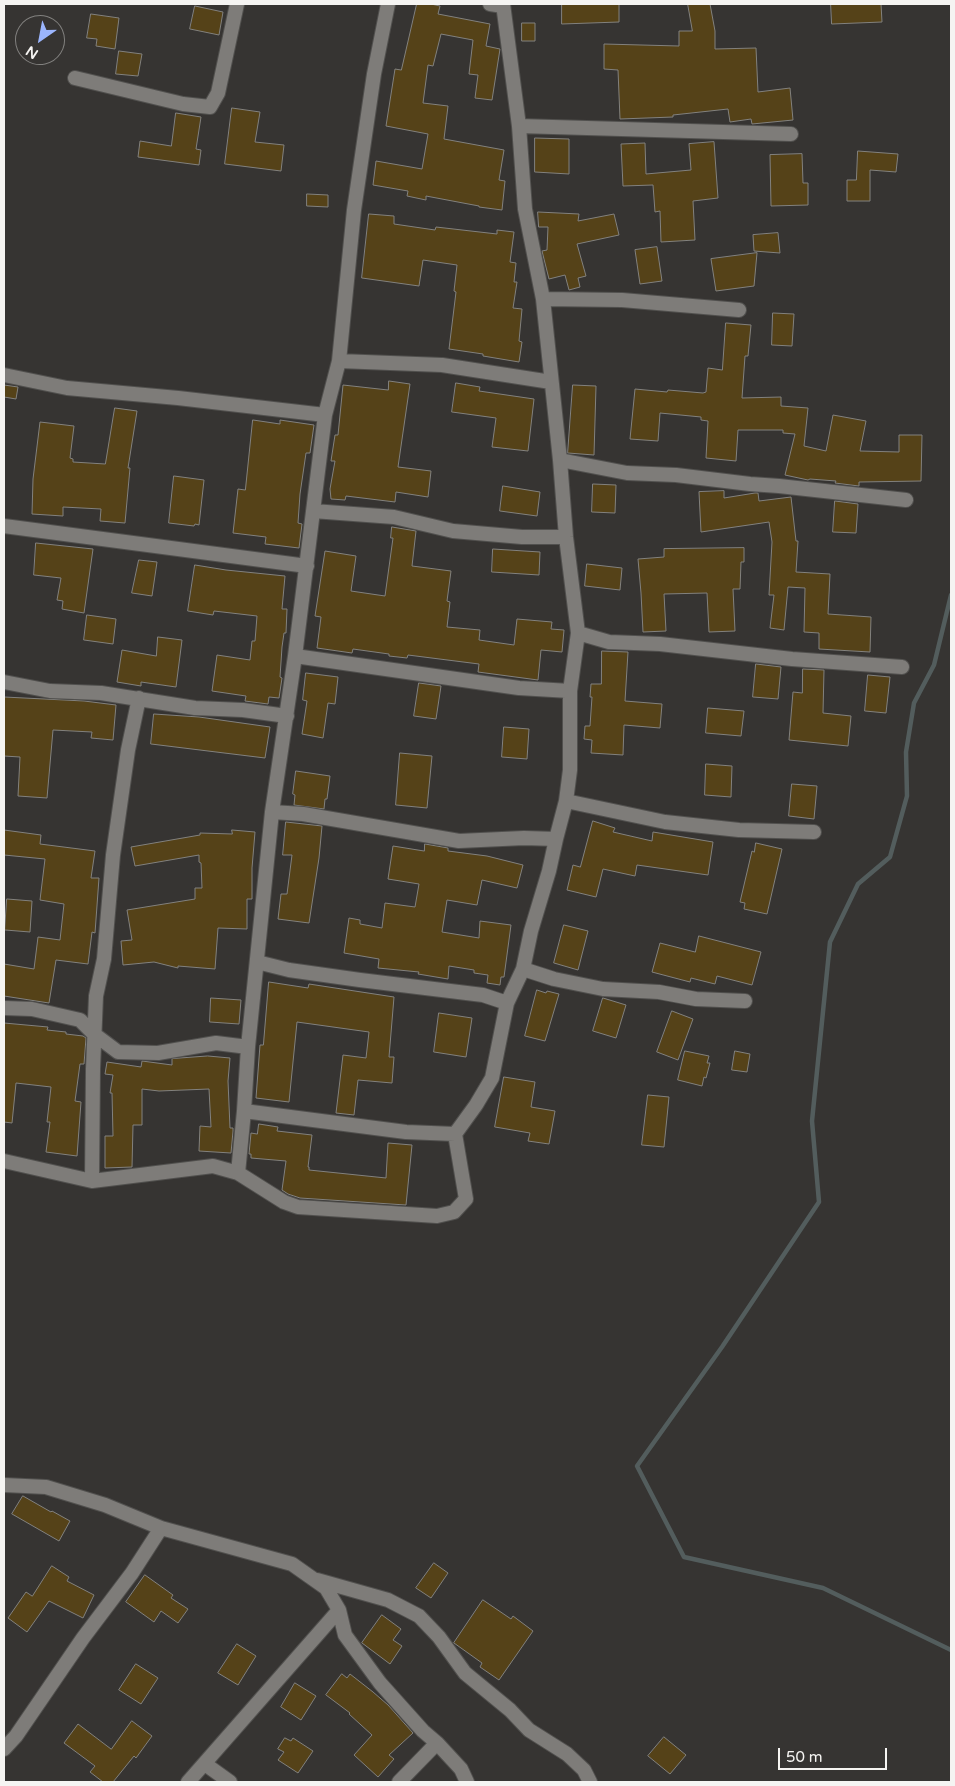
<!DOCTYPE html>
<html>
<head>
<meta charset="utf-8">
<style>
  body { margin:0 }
  #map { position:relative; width:955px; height:1786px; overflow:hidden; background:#363432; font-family:"Varela Round",sans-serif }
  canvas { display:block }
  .frame { position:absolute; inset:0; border:5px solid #f5f4f2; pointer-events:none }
  .north { position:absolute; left:15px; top:15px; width:50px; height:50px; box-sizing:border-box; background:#363432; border:1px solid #82817f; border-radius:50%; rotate:213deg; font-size:14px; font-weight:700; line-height:20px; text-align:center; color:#f5f4f2 }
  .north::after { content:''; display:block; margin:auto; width:18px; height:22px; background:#9bb5fd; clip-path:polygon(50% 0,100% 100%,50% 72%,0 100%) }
  .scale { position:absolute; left:778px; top:1748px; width:109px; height:22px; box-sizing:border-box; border:2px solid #f5f4f2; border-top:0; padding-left:6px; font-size:15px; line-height:18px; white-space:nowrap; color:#f5f4f2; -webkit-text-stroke:4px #363432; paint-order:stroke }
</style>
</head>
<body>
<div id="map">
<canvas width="955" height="1786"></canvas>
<div class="frame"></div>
<div class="north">N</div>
<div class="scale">50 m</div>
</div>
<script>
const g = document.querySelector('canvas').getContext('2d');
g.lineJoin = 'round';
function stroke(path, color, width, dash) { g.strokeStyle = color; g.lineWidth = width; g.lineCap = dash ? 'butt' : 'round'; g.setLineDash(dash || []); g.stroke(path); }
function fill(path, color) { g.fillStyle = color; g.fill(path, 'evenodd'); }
stroke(new Path2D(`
  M 951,595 L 934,665 L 914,703 L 906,752 L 907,796 L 890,857 L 858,884 L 830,942 L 812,1121 L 819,1202 L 722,1347 L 637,1466 L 684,1557 L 823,1588 L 951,1650`), '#535d5d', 4.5);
const building = new Path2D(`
  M 417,4 L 431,4 L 440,6 L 438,14 L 490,24 L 486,46 L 500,49 L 492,100 L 475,98 L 478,75 L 469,74 L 473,40 L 441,34 L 433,66 L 428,65 L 423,103 L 448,106 L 444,139 L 504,150 L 499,180 L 505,181 L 502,210 L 479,207 L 479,206 L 426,196 L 426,200 L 407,196 L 408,191 L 373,185 L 376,161 L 422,169 L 428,134 L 386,126 L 395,69 L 401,70 Z
  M 562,4 L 619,4 L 619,22 L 562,24 Z
  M 688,4 L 710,4 L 715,31 L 715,49 L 756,48 L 758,92 L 790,88 L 793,120 L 752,124 L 751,119 L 730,122 L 728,109 L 673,115 L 673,117 L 620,119 L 618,70 L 604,69 L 604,44 L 679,46 L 679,31 L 692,31 Z
  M 831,4 L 881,4 L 882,22 L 832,24 Z
  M 195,6 L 223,12 L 219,35 L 190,29 Z
  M 91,14 L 119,18 L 115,49 L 96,46 L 97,39 L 87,38 Z
  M 522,23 L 535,23 L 535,41 L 522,41 Z
  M 119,51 L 142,54 L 138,76 L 116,74 Z
  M 232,108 L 260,112 L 255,142 L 284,145 L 281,171 L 225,164 Z
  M 176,113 L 201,117 L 196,149 L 201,150 L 199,165 L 138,157 L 140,141 L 171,146 Z
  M 535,138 L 569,139 L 569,174 L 535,172 Z
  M 714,142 L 718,198 L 693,201 L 695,240 L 661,242 L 660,211 L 655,212 L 653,185 L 623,186 L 621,144 L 645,143 L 646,174 L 691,170 L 689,144 Z
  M 858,151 L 898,154 L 896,172 L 870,170 L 870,201 L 847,201 L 847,180 L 856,180 Z
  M 802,154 L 803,183 L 808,183 L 808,205 L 771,206 L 770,155 Z
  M 307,194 L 328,195 L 328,207 L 307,206 Z
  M 538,212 L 579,214 L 578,221 L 614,214 L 619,235 L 577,244 L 586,276 L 578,278 L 580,287 L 569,290 L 565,275 L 549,279 L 542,251 L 547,250 L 548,227 L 539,227 Z
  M 369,214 L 394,216 L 394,224 L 435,230 L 436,227 L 497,234 L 497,230 L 514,232 L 510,262 L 516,263 L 514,282 L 517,282 L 513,308 L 522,309 L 519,341 L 522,342 L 519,362 L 483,356 L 483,354 L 449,349 L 456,292 L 454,291 L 457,265 L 423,260 L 419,286 L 362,278 Z
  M 778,233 L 780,253 L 754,251 L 753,235 Z
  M 657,247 L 662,281 L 640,284 L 635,250 Z
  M 757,253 L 754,286 L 716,291 L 711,259 Z
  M 773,313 L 794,314 L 792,346 L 772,345 Z
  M 726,323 L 751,325 L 748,356 L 745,356 L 742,398 L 781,397 L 781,406 L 808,408 L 804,446 L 826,451 L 833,415 L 866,421 L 860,451 L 899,452 L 899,435 L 922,435 L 921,481 L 859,482 L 859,486 L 835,483 L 836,481 L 810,479 L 808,480 L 785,475 L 795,434 L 783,433 L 783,430 L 738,430 L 736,461 L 706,458 L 708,421 L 701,420 L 701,417 L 660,413 L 658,441 L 630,439 L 635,389 L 667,392 L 668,390 L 703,393 L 706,392 L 708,368 L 722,370 Z
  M 389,381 L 410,384 L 398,467 L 431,471 L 428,497 L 396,492 L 395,502 L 346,496 L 345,500 L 331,499 L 330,489 L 335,461 L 331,461 L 335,435 L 338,435 L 343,385 L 388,390 Z
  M 456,383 L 480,387 L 479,391 L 534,399 L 528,451 L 492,447 L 496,418 L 452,412 Z
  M 4,385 L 18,387 L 16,399 L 4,397 Z
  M 573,385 L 596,386 L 594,455 L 568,453 Z
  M 115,408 L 137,411 L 128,468 L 130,468 L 125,523 L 100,521 L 101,509 L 63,507 L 63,516 L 32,514 L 33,479 L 40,422 L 74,426 L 70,458 L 73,459 L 73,462 L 105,464 Z
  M 253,420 L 280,424 L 280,420 L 314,425 L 310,453 L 306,453 L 300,494 L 298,523 L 302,524 L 299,548 L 265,544 L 266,537 L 233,533 L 238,489 L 245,490 Z
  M 174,476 L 204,480 L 199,525 L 195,524 L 194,526 L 169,523 Z
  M 593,484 L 616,485 L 615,513 L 592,512 Z
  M 503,486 L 540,492 L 537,516 L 500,511 Z
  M 724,491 L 724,498 L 755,493 L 758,493 L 759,501 L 791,497 L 796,541 L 798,541 L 796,572 L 830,574 L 828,614 L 871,617 L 870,652 L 819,649 L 819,633 L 804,632 L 805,588 L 788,587 L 784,630 L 770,628 L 774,595 L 769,595 L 772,542 L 769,522 L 701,532 L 699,492 Z
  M 835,501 L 858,504 L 856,533 L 833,532 Z
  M 392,527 L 416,531 L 412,566 L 451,571 L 447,601 L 450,602 L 447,627 L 480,630 L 479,640 L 514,645 L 517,619 L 552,622 L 551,629 L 564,630 L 562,652 L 541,650 L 538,680 L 478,672 L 479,664 L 408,655 L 407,658 L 389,656 L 389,654 L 353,649 L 352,653 L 317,648 L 321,617 L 315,616 L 325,551 L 356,556 L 351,591 L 385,596 L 393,538 L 391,538 Z
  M 36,543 L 93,549 L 84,613 L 62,609 L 63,601 L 57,600 L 61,578 L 34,575 Z
  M 744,548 L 744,562 L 741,562 L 740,589 L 733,589 L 735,631 L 709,632 L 707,593 L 664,594 L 666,631 L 643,632 L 641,593 L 638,559 L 664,557 L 664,549 Z
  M 493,549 L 540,552 L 539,575 L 492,572 Z
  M 139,560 L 157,562 L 152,596 L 132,593 Z
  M 587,564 L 622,568 L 620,590 L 585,586 Z
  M 195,565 L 226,570 L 285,576 L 282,609 L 287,609 L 286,633 L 284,633 L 282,647 L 280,677 L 282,678 L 279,698 L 269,697 L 268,704 L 245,701 L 246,696 L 212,691 L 217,655 L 250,660 L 252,641 L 255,641 L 257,616 L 214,611 L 213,615 L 188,611 Z
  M 87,615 L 116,619 L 113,644 L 84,640 Z
  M 158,637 L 182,640 L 176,687 L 141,682 L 141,686 L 117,682 L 122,650 L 156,656 Z
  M 602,651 L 628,652 L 625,701 L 662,704 L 660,728 L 624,725 L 623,755 L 591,753 L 592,740 L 584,739 L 585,726 L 590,726 L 592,697 L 590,697 L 591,684 L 601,684 Z
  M 756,664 L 781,667 L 778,699 L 753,697 Z
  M 803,669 L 824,670 L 823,713 L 851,716 L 848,746 L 789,740 L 793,692 L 802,693 Z
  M 306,673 L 338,677 L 335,704 L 328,703 L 323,738 L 302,734 L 307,701 L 303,700 Z
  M 868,675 L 890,677 L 886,713 L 865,711 Z
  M 419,683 L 441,686 L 436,719 L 414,716 Z
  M 4,697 L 84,701 L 116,705 L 113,740 L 91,738 L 92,732 L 53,730 L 47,798 L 18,796 L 20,757 L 4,756 Z
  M 708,708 L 744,711 L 741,736 L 706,733 Z
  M 154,714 L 199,717 L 270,727 L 265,758 L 151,744 Z
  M 504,727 L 529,729 L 527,759 L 502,757 Z
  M 400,753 L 432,756 L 427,808 L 396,805 Z
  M 706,764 L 732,766 L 731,797 L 705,795 Z
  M 296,771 L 330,776 L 327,799 L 325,799 L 324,809 L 294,805 L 295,795 L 293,794 Z
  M 792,784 L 817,786 L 814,819 L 789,816 Z
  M 593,821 L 615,828 L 613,832 L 652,841 L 653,832 L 713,842 L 708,875 L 637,865 L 635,876 L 603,869 L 596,897 L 567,890 L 573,865 L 580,867 Z
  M 286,822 L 322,826 L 319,858 L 309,923 L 278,919 L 281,894 L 287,894 L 292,855 L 283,855 Z
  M 4,830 L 41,835 L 40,844 L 95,851 L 91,878 L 99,878 L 95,933 L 92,932 L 88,964 L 56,960 L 49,1003 L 4,996 L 4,964 L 34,969 L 38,937 L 60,940 L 64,904 L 40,900 L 45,859 L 4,855 Z
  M 232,830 L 255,832 L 252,868 L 252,899 L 247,899 L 247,929 L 218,928 L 215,969 L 178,966 L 178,968 L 154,962 L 123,965 L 121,941 L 132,940 L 127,910 L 195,899 L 195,888 L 202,888 L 201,863 L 199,862 L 199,855 L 135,866 L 131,847 L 200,835 L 200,833 L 232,834 Z
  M 756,843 L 782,849 L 767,914 L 744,909 L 745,903 L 740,902 L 752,851 L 754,852 Z
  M 425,844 L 448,848 L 448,851 L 487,856 L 523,865 L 517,888 L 482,880 L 477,905 L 447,900 L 442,932 L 479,938 L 480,921 L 511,925 L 504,977 L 501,977 L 500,985 L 487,983 L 488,975 L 474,973 L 474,970 L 449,966 L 448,979 L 418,974 L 419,972 L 378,968 L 379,959 L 344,953 L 349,918 L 360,920 L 360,924 L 382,928 L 385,903 L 415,907 L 419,884 L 388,879 L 393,846 L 424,851 Z
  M 7,899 L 32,901 L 30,932 L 5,930 Z
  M 564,925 L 588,931 L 578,970 L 554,963 Z
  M 699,936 L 761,952 L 752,985 L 717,976 L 715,984 L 691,978 L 690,982 L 652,972 L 660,943 L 695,952 Z
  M 269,982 L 308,988 L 309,984 L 394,997 L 389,1057 L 394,1057 L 392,1083 L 358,1080 L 354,1115 L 336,1113 L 343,1055 L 366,1058 L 369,1032 L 297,1022 L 289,1102 L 256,1098 L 260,1045 L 263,1045 Z
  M 537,990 L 546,993 L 547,991 L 559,994 L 545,1041 L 525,1036 Z
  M 211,998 L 241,1000 L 239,1024 L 210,1022 Z
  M 603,998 L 626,1005 L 616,1038 L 593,1031 Z
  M 672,1011 L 693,1019 L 678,1060 L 657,1052 Z
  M 439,1013 L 472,1018 L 466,1057 L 434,1052 Z
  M 4,1023 L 48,1027 L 47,1030 L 66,1032 L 66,1034 L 83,1036 L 86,1038 L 84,1064 L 80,1064 L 75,1101 L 81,1102 L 77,1156 L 46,1152 L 50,1122 L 47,1122 L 51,1087 L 16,1083 L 12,1123 L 4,1122 Z
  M 685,1051 L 709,1056 L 707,1063 L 710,1063 L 706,1078 L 704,1077 L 702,1086 L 678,1080 Z
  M 735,1051 L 750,1054 L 747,1072 L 732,1070 Z
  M 208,1056 L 230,1058 L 228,1081 L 230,1128 L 233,1128 L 233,1131 L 231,1153 L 199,1151 L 200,1126 L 211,1127 L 209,1089 L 159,1091 L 142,1089 L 142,1125 L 133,1125 L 132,1167 L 105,1168 L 105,1136 L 113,1136 L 112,1093 L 110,1093 L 113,1075 L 105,1074 L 107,1062 L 141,1067 L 142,1061 L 172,1065 L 172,1059 Z
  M 504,1077 L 535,1082 L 531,1107 L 555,1111 L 549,1144 L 528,1141 L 530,1133 L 495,1127 Z
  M 648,1095 L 669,1097 L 664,1147 L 642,1145 Z
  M 259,1124 L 278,1127 L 277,1131 L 312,1135 L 308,1167 L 309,1167 L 309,1170 L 386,1178 L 388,1143 L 412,1145 L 406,1205 L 300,1198 L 288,1194 L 282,1190 L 286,1161 L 251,1158 L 251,1154 L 249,1154 L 251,1133 L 257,1134 Z
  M 23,1496 L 51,1512 L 52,1511 L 70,1521 L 59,1541 L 12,1514 Z
  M 434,1563 L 448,1573 L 431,1598 L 416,1588 Z
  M 52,1566 L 69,1577 L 67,1581 L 94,1595 L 83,1618 L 49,1601 L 27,1632 L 8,1618 L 26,1592 L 32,1596 Z
  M 145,1575 L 173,1595 L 171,1598 L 188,1609 L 178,1623 L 161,1611 L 154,1622 L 126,1602 Z
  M 483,1600 L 511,1619 L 513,1616 L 533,1631 L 499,1680 L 480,1667 L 482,1663 L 454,1643 Z
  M 382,1615 L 401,1629 L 393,1640 L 402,1646 L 390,1664 L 362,1643 Z
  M 237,1644 L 256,1656 L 238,1685 L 218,1673 Z
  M 136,1664 L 158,1678 L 141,1704 L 119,1690 Z
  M 342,1674 L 347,1678 L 350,1674 L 373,1692 L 388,1705 L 413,1733 L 389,1755 L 394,1759 L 378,1777 L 354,1755 L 372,1735 L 349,1714 L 350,1713 L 326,1695 Z
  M 295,1683 L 316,1696 L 301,1720 L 281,1707 Z
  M 132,1721 L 152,1736 L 136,1758 L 134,1756 L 113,1782 L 103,1782 L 90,1772 L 95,1766 L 64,1743 L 78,1724 L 111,1749 Z
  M 664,1737 L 686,1755 L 670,1774 L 648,1756 Z
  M 285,1738 L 291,1741 L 293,1738 L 313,1751 L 298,1773 L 278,1760 L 284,1752 L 278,1749 Z`);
fill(building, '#554218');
stroke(building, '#82817e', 1);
const minor = new Path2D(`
  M 490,4 L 503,6
  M 75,78 L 183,104 L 210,107 L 218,93 L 237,4
  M 519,126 L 791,134
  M 543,299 L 622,300 L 739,310
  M 339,361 L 442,365 L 551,382
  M 4,375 L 67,388 L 178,398 L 325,415
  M 560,460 L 627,473 L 676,475 L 750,484 L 779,486 L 906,500
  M 313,511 L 394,517 L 453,531 L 522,537 L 566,537
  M 4,526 L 307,566
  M 578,633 L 609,642 L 660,644 L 792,659 L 902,667
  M 295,656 L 519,688 L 570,691
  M 4,682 L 50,691 L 101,693 L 195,708 L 243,710 L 287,716
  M 566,801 L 665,822 L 739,830 L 814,832
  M 272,812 L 303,814 L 459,841 L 524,838 L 556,839
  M 257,962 L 289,970 L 360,980 L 483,995 L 507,1003
  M 523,969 L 554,979 L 603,989 L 659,992 L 696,999 L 745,1001
  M 4,1008 L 32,1009 L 80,1020 L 94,1034 L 118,1052 L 158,1053 L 216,1043 L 248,1047
  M 244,1111 L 406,1132 L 455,1134
  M 4,1161 L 92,1181 L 213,1166 L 238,1173 L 284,1202 L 298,1207 L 437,1216 L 454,1212 L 466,1199 L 455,1134 L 476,1105 L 492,1078 L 507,1003 L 523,969 L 531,931 L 549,871 L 556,839 L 566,801 L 570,770 L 570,691 L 578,633 L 566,537 L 560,460 L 543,299 L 525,209 L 519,126 L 503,4
  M 238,1173 L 244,1111 L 248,1047 L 272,812 L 295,656 L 325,415 L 339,361 L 354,210 L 374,74 L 388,4
  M 92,1181 L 93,1069 L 96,996 L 104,959 L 113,855 L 128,750 L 139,698
  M 4,1485 L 46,1487 L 105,1505 L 161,1528 L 292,1564 L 326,1588 L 339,1610 L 345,1635 L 380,1683 L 423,1731 L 437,1743 L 461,1769 L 467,1782
  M 317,1580 L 388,1600 L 419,1616 L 439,1637 L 465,1673 L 510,1710 L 529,1730 L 567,1754 L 584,1770 L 590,1782
  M 4,1749 L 16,1736 L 83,1638 L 132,1573 L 161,1528
  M 205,1764 L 230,1782
  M 188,1782 L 339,1610
  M 399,1782 L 437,1743`);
stroke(minor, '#51504e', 16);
stroke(minor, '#7e7c79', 14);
</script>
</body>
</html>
